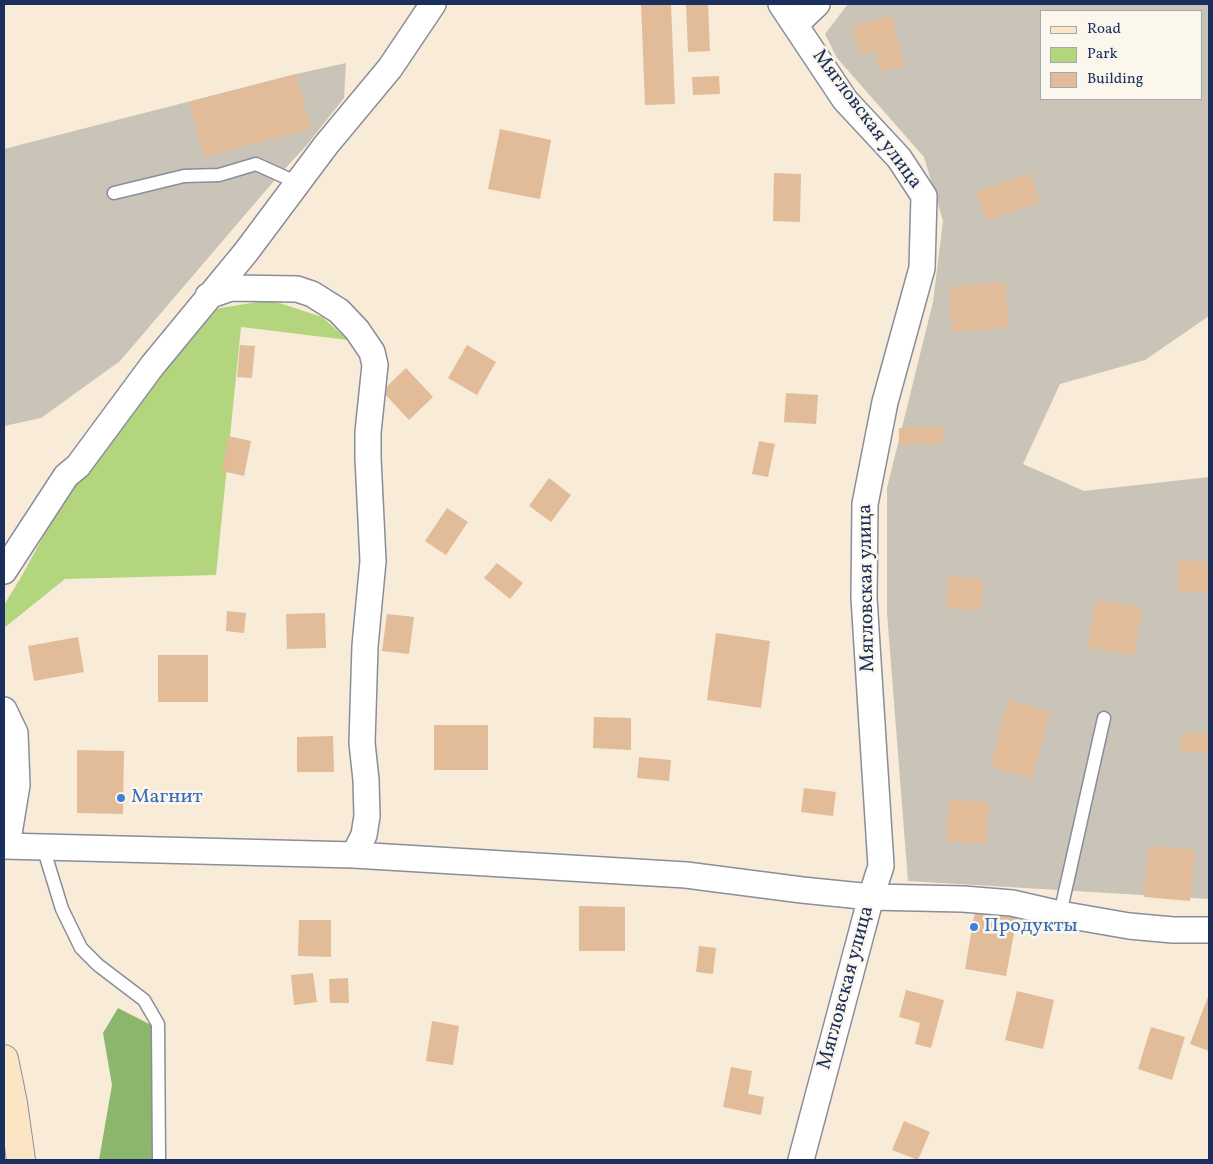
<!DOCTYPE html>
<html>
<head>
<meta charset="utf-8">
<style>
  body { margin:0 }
  #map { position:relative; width:1213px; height:1164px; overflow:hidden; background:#f8ebd8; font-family:Vollkorn,serif }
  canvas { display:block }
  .frame { position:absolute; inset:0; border:5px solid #1b2f5e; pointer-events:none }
  .legend { position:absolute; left:1040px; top:10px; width:162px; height:90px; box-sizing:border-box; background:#fbf7ec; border:1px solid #a1a7b3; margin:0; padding:6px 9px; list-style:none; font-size:15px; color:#1b2f5e }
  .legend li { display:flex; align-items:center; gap:10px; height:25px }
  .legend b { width:25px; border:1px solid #a1a7b3 }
</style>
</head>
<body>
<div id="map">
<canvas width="1213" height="1164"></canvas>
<div class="frame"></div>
<ul class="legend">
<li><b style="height:6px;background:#fce5c4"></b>Road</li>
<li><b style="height:14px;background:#b2d57e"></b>Park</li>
<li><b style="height:14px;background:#e2bc99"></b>Building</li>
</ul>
</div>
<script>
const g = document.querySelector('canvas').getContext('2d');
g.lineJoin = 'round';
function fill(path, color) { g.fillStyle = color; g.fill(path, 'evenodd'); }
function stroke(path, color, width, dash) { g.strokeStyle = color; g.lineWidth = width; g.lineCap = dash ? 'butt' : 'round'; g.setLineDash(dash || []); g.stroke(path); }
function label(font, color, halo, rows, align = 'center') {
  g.font = font + ' Vollkorn,serif'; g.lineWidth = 5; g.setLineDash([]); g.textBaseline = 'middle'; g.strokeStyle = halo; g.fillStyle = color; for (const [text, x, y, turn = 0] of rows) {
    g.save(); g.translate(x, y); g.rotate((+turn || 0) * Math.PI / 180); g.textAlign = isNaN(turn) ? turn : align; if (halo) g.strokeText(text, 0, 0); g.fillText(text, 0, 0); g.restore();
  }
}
fill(new Path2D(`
  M 848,4 L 1209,4 L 1209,316 L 1145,360 L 1060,384 L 1023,464 L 1084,491 L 1209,477 L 1209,899 L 908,881 L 887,613 L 887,488 L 933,302 L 943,221 L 924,157 L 837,58 L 825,34 ZM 1042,11 L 1202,11 L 1202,99 L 1042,99 Z
  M 346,63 L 344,98 L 306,146 L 279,175 L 120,361 L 41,418 L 4,426 L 4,149 L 296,74 Z`), '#c9c3b8');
fill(new Path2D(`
  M 270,300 L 322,317 L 348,340 L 241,327 L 216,575 L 65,579 L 4,628 L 4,605 L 20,579 L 70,488 L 137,396 L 214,309 Z`), '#b2d57e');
fill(new Path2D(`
  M 118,1008 L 157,1028 L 159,1160 L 99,1160 L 112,1085 L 103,1033 Z`), '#8db66d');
fill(new Path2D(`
  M 641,4 L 671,4 L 675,104 L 645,105 Z
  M 686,4 L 708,4 L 710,51 L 688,52 Z
  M 892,16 L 904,66 L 880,72 L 875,51 L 859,55 L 852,26 Z
  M 296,74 L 311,129 L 204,157 L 189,102 Z
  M 719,76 L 720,94 L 693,95 L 692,77 Z
  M 500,129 L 551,140 L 540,199 L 488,189 Z
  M 774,173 L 801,174 L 800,222 L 773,221 Z
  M 1030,173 L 1040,202 L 986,221 L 976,192 Z
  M 1005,282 L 1009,327 L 952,332 L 949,287 Z
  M 240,345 L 255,346 L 252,378 L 237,377 Z
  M 467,345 L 496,362 L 477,395 L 448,378 Z
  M 406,368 L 433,397 L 409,420 L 382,391 Z
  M 786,393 L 818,395 L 816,424 L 784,422 Z
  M 943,427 L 943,443 L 899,445 L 899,428 Z
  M 228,436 L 251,441 L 244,476 L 222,471 Z
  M 759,441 L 775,444 L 768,477 L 752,474 Z
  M 549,478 L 571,495 L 551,522 L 529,506 Z
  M 447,508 L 468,522 L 446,555 L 425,541 Z
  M 1179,560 L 1209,562 L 1209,593 L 1177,591 Z
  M 497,563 L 523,583 L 510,599 L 484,578 Z
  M 949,576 L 983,579 L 980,611 L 946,608 Z
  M 1096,600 L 1142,608 L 1134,656 L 1087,647 Z
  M 227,611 L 246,613 L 244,633 L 226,631 Z
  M 325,613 L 326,648 L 287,649 L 286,614 Z
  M 387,614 L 414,617 L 409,654 L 382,651 Z
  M 716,633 L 770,641 L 761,708 L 707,700 Z
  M 78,637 L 84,672 L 34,681 L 28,646 Z
  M 158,655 L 208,655 L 208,702 L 158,702 Z
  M 1008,700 L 1050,711 L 1033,778 L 991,767 Z
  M 594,717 L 631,718 L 631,750 L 593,748 Z
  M 434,725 L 488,725 L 488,770 L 434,770 Z
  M 1182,733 L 1209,734 L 1209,753 L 1181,752 Z
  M 333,736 L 334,772 L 297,772 L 297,737 Z
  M 77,750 L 124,751 L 123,814 L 77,813 Z
  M 639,757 L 671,760 L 669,781 L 637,778 Z
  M 804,788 L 836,792 L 833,816 L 801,812 Z
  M 949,799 L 989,803 L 986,844 L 946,841 Z
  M 1149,846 L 1195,850 L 1190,901 L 1144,897 Z
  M 579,906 L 625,907 L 625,951 L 579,951 Z
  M 975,910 L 1017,917 L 1006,976 L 965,969 Z
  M 299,920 L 331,920 L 331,957 L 298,956 Z
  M 699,946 L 716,948 L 713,974 L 696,972 Z
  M 313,973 L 317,1002 L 294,1005 L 291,975 Z
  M 348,978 L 349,1003 L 330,1003 L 329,979 Z
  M 906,990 L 944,1000 L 931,1048 L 915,1044 L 920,1023 L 899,1017 Z
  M 1017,991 L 1054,1000 L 1043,1049 L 1005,1040 Z
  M 1209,994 L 1209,1051 L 1190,1044 Z
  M 432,1021 L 459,1026 L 453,1065 L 426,1061 Z
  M 1151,1027 L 1185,1037 L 1172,1080 L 1138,1069 Z
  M 731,1067 L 752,1071 L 748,1094 L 764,1097 L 761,1115 L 723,1107 Z
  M 904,1121 L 930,1132 L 918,1160 L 892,1150 Z`), '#e2bc99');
const service = new Path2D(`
  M 114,193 L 184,176 L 219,175 L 256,164 L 298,183
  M 43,847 L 62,909 L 81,948 L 98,965 L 144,1000 L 158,1024 L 159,1160
  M 1060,914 L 1104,718`);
const minor = new Path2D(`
  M 781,4 L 845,100 L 899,158 L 924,196 L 922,268 L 885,402 L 865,504 L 864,598 L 881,866 L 871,897 L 801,1160
  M 795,25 L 817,4
  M 208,296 L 231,288 L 297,289 L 312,294 L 339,311 L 357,330 L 372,352 L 375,365 L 368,432 L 368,458 L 373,561 L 365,646 L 362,743 L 366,780 L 367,816 L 364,835 L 354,855
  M 4,571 L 66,476 L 78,466 L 152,366 L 246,252 L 326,145 L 390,68 L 433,4
  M 4,710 L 15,733 L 17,785 L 7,846
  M 4,846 L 354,855 L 686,875 L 802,890 L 871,897 L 963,899 L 1012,903 L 1060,914 L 1129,926 L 1173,930 L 1209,930`);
const secondary = new Path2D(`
  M 4,1059 L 13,1103 L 21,1160`);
stroke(service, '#8a8d9b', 15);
stroke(minor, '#8a8d9b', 28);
stroke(secondary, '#8a8d9b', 30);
stroke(service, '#fff', 12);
stroke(minor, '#fff', 25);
stroke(secondary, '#fce5c4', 28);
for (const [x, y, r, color] of [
  [121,798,5,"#3f7fe0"],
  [974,927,5,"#3f7fe0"]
]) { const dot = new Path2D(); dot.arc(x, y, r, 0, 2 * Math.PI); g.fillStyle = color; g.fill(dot); stroke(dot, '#fbf7ec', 2); }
label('20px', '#1b2f5e', '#fbf7ec', [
  ["Мягловская улица",866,120,53],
  ["Мягловская улица",868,588,-91],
  ["Мягловская улица",847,988,-75]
]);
label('20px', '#366cbe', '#fbf7ec', [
  ["Магнит",131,798],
  ["Продукты",984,927]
], 'left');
</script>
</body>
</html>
